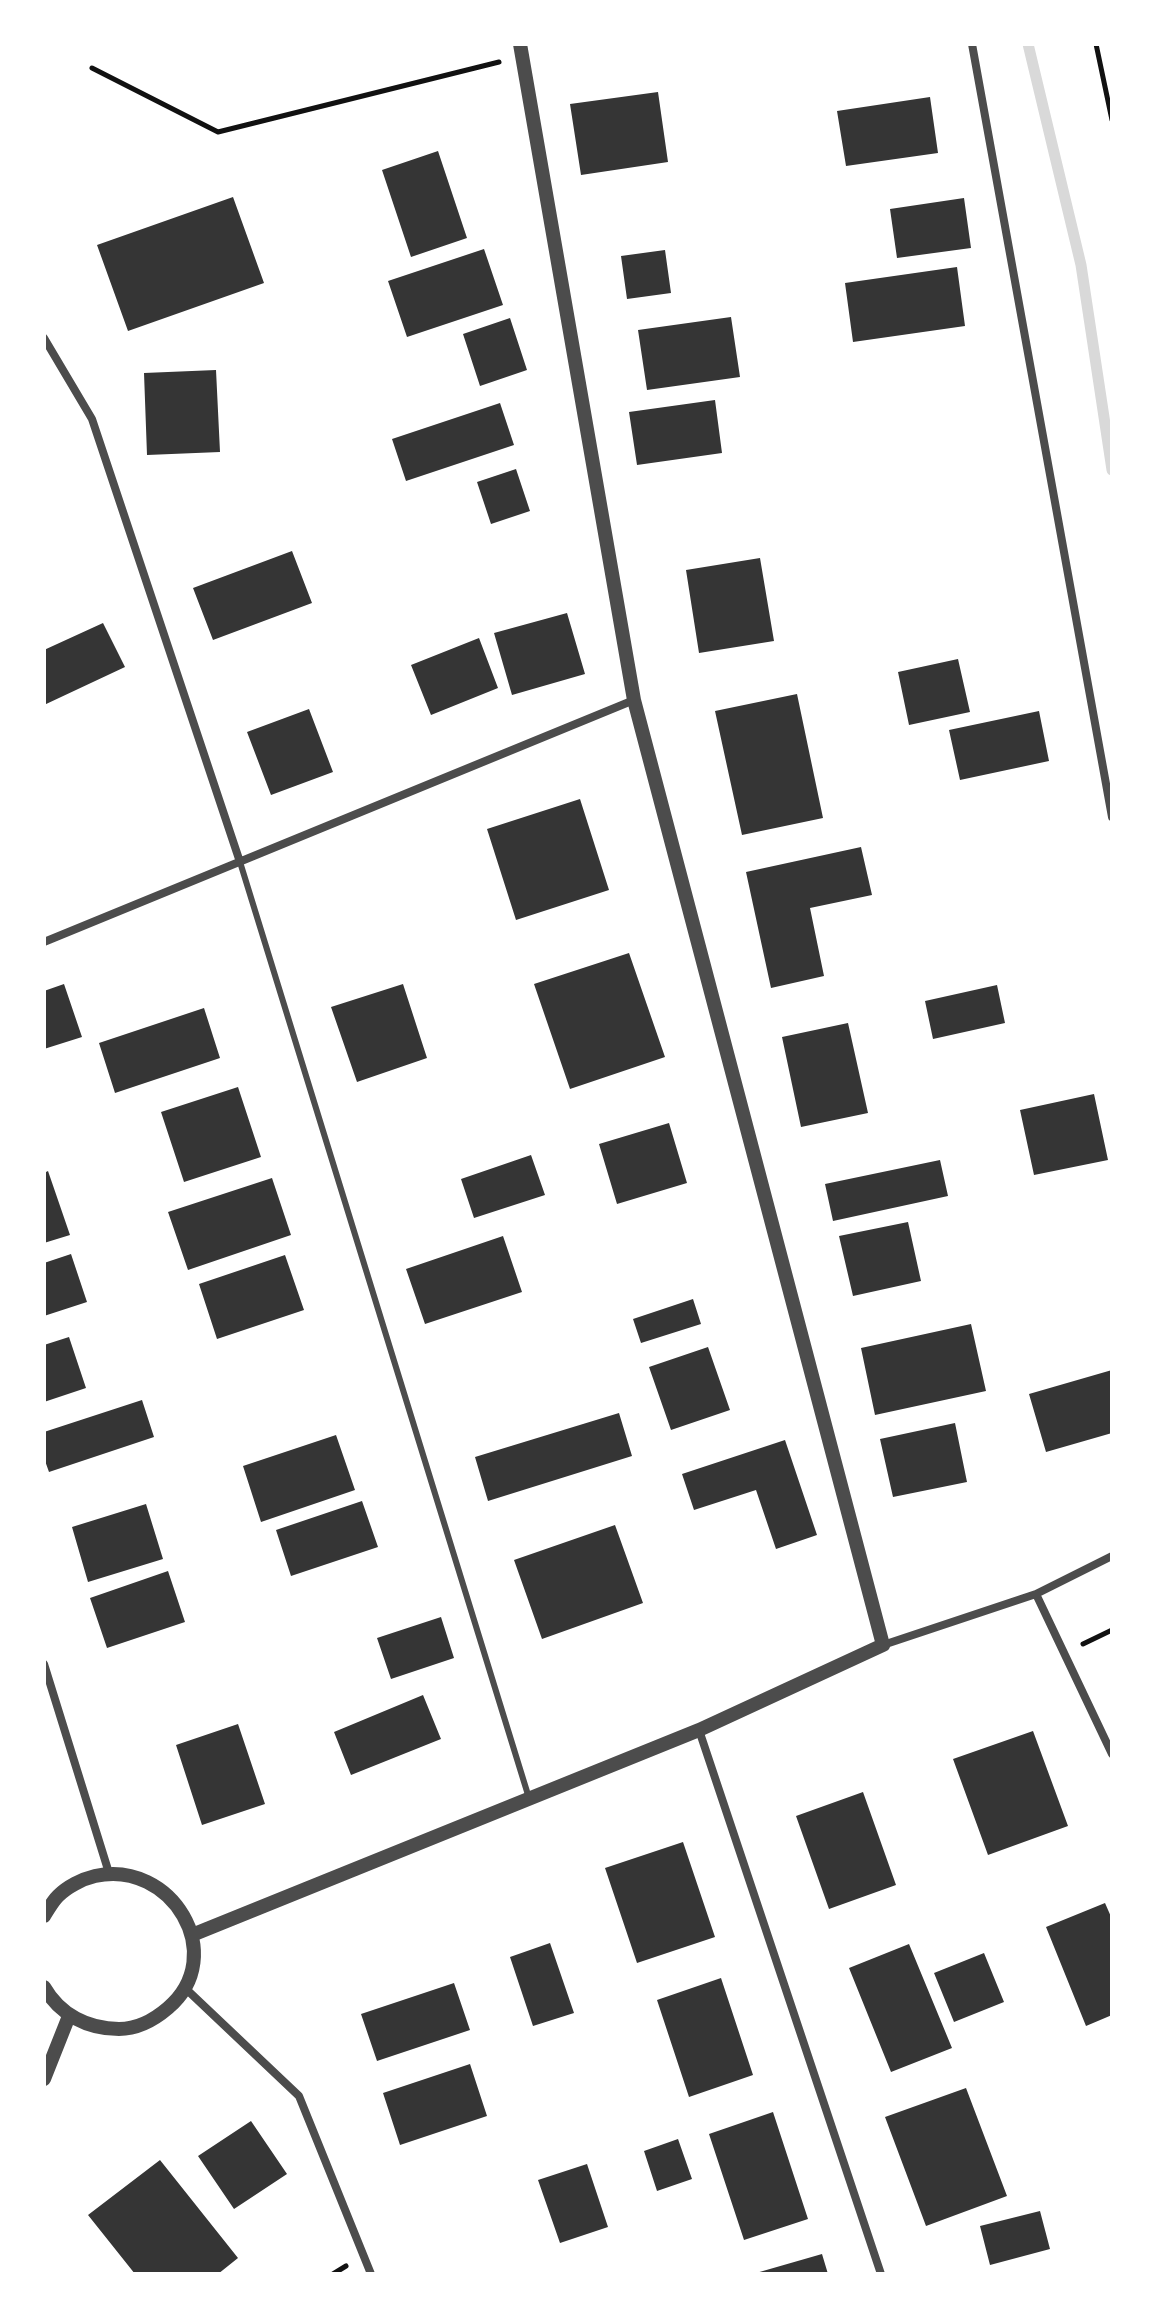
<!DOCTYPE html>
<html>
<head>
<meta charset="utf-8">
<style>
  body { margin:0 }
  #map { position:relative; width:1156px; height:2318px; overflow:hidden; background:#fff; font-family:"IBM Plex Sans",sans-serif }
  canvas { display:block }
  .frame { position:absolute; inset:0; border:46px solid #fff; pointer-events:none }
</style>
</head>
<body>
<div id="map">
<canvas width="1156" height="2318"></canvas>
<div class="frame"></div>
</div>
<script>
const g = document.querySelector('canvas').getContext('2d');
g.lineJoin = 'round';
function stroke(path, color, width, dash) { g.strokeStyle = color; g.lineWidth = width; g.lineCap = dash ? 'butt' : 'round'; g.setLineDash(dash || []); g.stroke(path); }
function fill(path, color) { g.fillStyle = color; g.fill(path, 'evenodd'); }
stroke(new Path2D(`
  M 1028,44 L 1081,265 L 1112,470`), '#d9d9d9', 11);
fill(new Path2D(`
  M 658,92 L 668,162 L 581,175 L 570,104 Z
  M 930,97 L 938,153 L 846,166 L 837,111 Z
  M 438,151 L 467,238 L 411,257 L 382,170 Z
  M 233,197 L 264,283 L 128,331 L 97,245 Z
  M 964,198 L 971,248 L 897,258 L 890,209 Z
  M 484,249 L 503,305 L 407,337 L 388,281 Z
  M 665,250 L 671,293 L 627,299 L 621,256 Z
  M 957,267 L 965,326 L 853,342 L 845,283 Z
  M 731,317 L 740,377 L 647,390 L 638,330 Z
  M 510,318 L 527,370 L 480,386 L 463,334 Z
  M 216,370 L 220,452 L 147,455 L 144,373 Z
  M 715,400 L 722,453 L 637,465 L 629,412 Z
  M 500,403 L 514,445 L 406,481 L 392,439 Z
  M 516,469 L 530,511 L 491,524 L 477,482 Z
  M 292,551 L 312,603 L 213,640 L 193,588 Z
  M 760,558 L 774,641 L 699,653 L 686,570 Z
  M 567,613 L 585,674 L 512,695 L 494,633 Z
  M 103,623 L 125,667 L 44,705 L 44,650 Z
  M 479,638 L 498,688 L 431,715 L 411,665 Z
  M 958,659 L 970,712 L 909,725 L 898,672 Z
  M 797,694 L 823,818 L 742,835 L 715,711 Z
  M 309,709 L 333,772 L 271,795 L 247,732 Z
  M 1039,711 L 1049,761 L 960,780 L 949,730 Z
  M 580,799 L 609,890 L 516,920 L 487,829 Z
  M 861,847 L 872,895 L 810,908 L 824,976 L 771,988 L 746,872 Z
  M 629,953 L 665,1057 L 570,1089 L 534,984 Z
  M 64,984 L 82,1037 L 44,1049 L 44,991 Z
  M 403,984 L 427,1058 L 357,1082 L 331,1007 Z
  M 997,985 L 1005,1023 L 933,1039 L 925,1001 Z
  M 204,1008 L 220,1058 L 115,1093 L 99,1043 Z
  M 848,1023 L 868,1113 L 801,1127 L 782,1037 Z
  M 238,1087 L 261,1157 L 184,1182 L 161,1112 Z
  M 1094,1094 L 1108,1160 L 1034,1175 L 1020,1110 Z
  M 669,1123 L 687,1183 L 617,1204 L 599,1144 Z
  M 531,1155 L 545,1195 L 474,1218 L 461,1179 Z
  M 940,1160 L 948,1196 L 833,1221 L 825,1184 Z
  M 48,1171 L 70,1235 L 44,1243 L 44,1173 Z
  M 272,1178 L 291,1235 L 188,1270 L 168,1212 Z
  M 908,1222 L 921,1281 L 853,1296 L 839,1236 Z
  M 503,1236 L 522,1292 L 425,1324 L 406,1269 Z
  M 71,1254 L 87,1302 L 44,1316 L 44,1263 Z
  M 285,1255 L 304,1310 L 217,1339 L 199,1284 Z
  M 693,1299 L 701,1324 L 641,1343 L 633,1319 Z
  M 971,1324 L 986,1391 L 875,1415 L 861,1348 Z
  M 69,1337 L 86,1388 L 44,1402 L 44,1345 Z
  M 708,1347 L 730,1410 L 671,1430 L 649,1367 Z
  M 1112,1370 L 1112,1433 L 1046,1452 L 1029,1394 Z
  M 142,1400 L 154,1437 L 49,1472 L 44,1458 L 44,1432 Z
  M 619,1413 L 632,1456 L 488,1501 L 475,1457 Z
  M 955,1423 L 967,1482 L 893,1497 L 880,1439 Z
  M 336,1435 L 355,1490 L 261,1522 L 243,1466 Z
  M 785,1440 L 817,1535 L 776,1549 L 756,1490 L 694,1510 L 682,1474 Z
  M 362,1501 L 378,1547 L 291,1576 L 276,1530 Z
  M 146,1504 L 163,1559 L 88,1582 L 72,1527 Z
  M 615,1525 L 643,1603 L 542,1639 L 514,1560 Z
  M 168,1571 L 185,1622 L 107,1648 L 90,1598 Z
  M 441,1617 L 454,1658 L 391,1679 L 377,1638 Z
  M 423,1695 L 441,1739 L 351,1775 L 334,1732 Z
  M 238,1724 L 265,1804 L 202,1825 L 176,1745 Z
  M 1033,1731 L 1068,1826 L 988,1855 L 953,1759 Z
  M 863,1792 L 896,1885 L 829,1909 L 796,1816 Z
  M 683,1842 L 715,1937 L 637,1963 L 605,1868 Z
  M 1105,1903 L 1112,1919 L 1112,2015 L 1086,2026 L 1046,1927 Z
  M 550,1943 L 574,2013 L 533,2026 L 510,1957 Z
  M 909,1944 L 952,2048 L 891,2072 L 849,1968 Z
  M 984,1953 L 1004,2002 L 954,2022 L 934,1973 Z
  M 721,1978 L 753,2075 L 689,2097 L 657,2000 Z
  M 454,1983 L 470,2030 L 377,2061 L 361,2014 Z
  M 470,2064 L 487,2116 L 400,2145 L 383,2093 Z
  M 966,2088 L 1007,2196 L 926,2226 L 885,2117 Z
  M 773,2112 L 808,2219 L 744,2240 L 709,2134 Z
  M 251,2121 L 287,2174 L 234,2209 L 198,2156 Z
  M 678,2139 L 692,2179 L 657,2191 L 644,2151 Z
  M 160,2160 L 238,2258 L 218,2274 L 135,2274 L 88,2215 Z
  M 587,2164 L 608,2227 L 560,2243 L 538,2180 Z
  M 1040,2211 L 1050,2249 L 990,2265 L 980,2226 Z
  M 822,2254 L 828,2274 L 756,2274 L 756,2273 Z`), '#353535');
stroke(new Path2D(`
  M 1096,44 L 1112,120
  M 92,68 L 218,132 L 499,62
  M 1083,1644 L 1112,1630
  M 333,2274 L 346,2266`), '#111', 5);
stroke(new Path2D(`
  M 240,862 L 529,1798`), '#4c4c4c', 6);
stroke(new Path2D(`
  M 972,44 L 1112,817
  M 44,338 L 92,419 L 240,862
  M 44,942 L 634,700
  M 1036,1594 L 1112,1754
  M 883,1645 L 1036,1594 L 1112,1556
  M 44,1664 L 109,1873
  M 699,1730 L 881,2274
  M 185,1988 L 299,2096 L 371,2274`), '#4c4c4c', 8);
stroke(new Path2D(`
  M 44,1916 C 48,1910 52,1902 58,1896 C 67,1887 82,1879 95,1876 C 171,1859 230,1955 168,2008 C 154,2020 138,2029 119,2029 C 88,2029 60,2015 44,1987
  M 192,1935 L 699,1730 L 883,1645 L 634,700 L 520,44
  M 44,2079 L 69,2016`), '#4c4c4c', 14);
</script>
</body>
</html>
